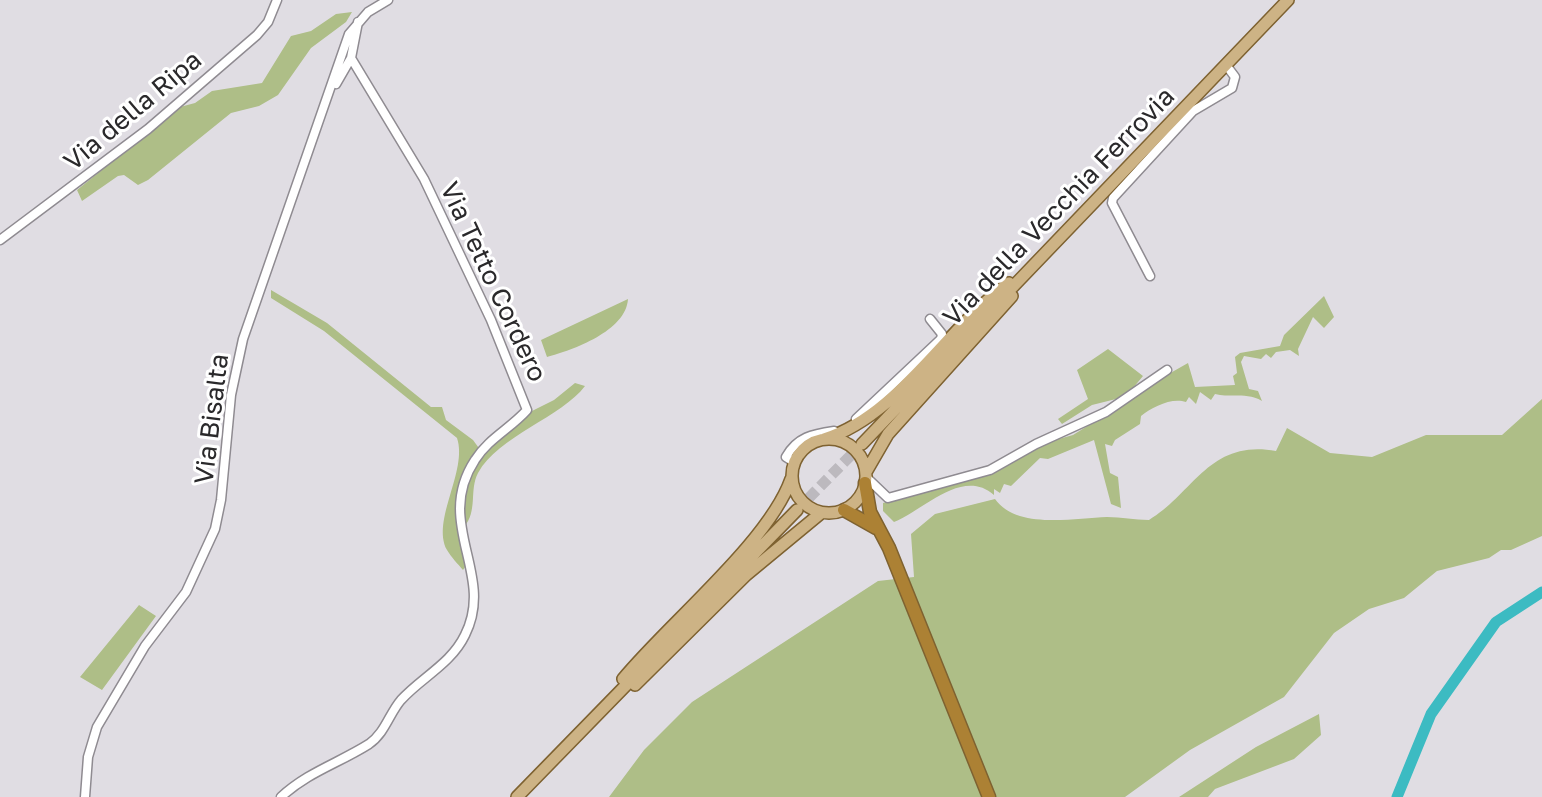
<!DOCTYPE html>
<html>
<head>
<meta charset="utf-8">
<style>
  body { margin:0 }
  canvas { display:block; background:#e0dde3 }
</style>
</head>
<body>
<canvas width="1542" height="797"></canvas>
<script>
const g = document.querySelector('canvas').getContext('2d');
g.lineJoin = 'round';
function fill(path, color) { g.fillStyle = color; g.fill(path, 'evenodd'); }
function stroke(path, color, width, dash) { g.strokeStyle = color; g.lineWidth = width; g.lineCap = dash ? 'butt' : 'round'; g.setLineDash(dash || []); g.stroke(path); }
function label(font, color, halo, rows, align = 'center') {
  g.font = font + ' "Golos Text",sans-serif'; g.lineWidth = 6; g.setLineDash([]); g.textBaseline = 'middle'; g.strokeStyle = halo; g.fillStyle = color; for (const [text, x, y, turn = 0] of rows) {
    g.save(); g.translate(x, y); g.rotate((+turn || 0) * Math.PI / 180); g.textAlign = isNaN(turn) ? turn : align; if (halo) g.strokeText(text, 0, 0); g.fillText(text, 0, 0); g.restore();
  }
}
fill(new Path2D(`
  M 352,12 L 346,22 L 311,48 L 278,95 L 259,106 L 231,113 L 148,180 L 138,185 L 124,175 L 118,176 L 82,201 L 77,190 L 180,107 L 195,103 L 212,91 L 262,83 L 291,36 L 311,31 L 336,14 Z
  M 271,290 L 327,323 L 431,407 L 442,407 L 446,420 L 473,440 L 481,451 L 530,412 L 554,400 L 575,383 L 585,386 C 562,417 498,436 478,473 C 469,490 478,511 464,527 L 472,557 L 463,570 C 458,564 451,557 447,550 C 431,520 468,471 457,438 L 324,331 L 271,298 Z
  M 1324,296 L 1334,317 L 1324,328 L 1313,317 L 1298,349 L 1299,356 L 1290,350 L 1276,352 L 1271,358 L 1266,354 L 1261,359 L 1244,356 L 1241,362 L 1249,389 L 1258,391 L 1262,401 C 1246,392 1232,398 1215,394 L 1211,400 L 1200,392 L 1196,404 L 1189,397 L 1186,402 C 1172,397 1152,407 1141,416 L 1140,424 L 1115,440 L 1112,446 L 1105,444 L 1110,473 L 1118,477 L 1121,508 L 1111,504 L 1094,440 L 1048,459 L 1040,458 L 1011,486 L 1004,484 L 1000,493 L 994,489 L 994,495 C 962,467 923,511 894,522 L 883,511 L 883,503 L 987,475 L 1041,444 L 1073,435 L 1128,401 L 1124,397 L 1092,405 L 1062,424 L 1058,419 L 1088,399 L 1077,370 L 1108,349 L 1143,376 L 1133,388 L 1137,392 L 1188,363 L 1195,387 L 1235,385 L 1233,376 L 1237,373 L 1235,357 L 1240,353 L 1280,346 L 1284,335 Z
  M 628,299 C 626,331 573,350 547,357 L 541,340 Z
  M 1542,399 L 1542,536 L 1511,550 L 1501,550 L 1489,558 L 1437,571 L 1404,598 L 1369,609 L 1334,633 L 1284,697 L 1190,750 L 1125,797 L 609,797 L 644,750 L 692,702 L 878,581 L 914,577 L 911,534 L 935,514 L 995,499 C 1017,530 1074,518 1107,517 C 1122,517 1134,520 1149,520 C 1194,493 1209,439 1276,451 L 1287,428 L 1330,453 L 1372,457 L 1426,435 L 1502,435 Z
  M 139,605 L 156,616 L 102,690 L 80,677 Z
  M 1319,714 L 1321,735 L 1294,759 L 1215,789 L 1208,797 L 1179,797 L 1256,747 Z`), '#aebe87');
stroke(new Path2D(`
  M 1397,797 L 1431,714 L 1496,622 L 1542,592`), '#3cbbc2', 11);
stroke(new Path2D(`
  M 797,510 L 862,444`), '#bcb9be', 11, [11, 5.5]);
const minor = new Path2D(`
  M 336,84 L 351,58
  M 0,240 L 148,129 L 257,35 L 268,22 L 277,0
  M 1150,276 L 1112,203 L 1113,198 L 1193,111 L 1232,88 L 1235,77 L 1226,65
  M 856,419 L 941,339 L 942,334 L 930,319
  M 794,462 L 786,457 C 797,437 813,434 834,431
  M 866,477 L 888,498 L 990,470 L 1036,444 L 1106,412 L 1167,370
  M 85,797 L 88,757 L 97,727 L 145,646 L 186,592 L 215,529 L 221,500 L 231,395 L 243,339 L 349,34 L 368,12 L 388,0
  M 281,797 C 308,772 339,763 369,744 C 385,733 389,714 401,700 C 422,677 451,664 465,635 C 496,574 433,524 475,460 C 488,439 511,428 527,410 L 491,320 L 424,179 L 351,58 L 358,22`);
const major = new Path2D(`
  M792 476a37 37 0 1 1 74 0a37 37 0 1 1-74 0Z
  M 824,439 C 899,416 947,327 1009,283
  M 862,444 L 1288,0
  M 866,472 L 888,434 L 1012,296
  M 623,679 C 668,624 769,542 791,479
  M 635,685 L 746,575 L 821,513
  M 517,797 L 797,510`);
const highway = new Path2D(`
  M 865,483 L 870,512 L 889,548 L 989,797
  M 844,510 L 876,528`);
stroke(minor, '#8f8b91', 11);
stroke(major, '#7e6231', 14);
stroke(highway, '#7e6231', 15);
stroke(minor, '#fff', 8);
stroke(major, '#cdb385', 11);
stroke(highway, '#ac8134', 12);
label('26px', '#2a292b', '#fff', [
  ["Via della Ripa",133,111,-40],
  ["Via della Vecchia Ferrovia",1059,207,-46],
  ["Via Tetto Cordero",493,282,65],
  ["Via Bisalta",212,419,-83]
]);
</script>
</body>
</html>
